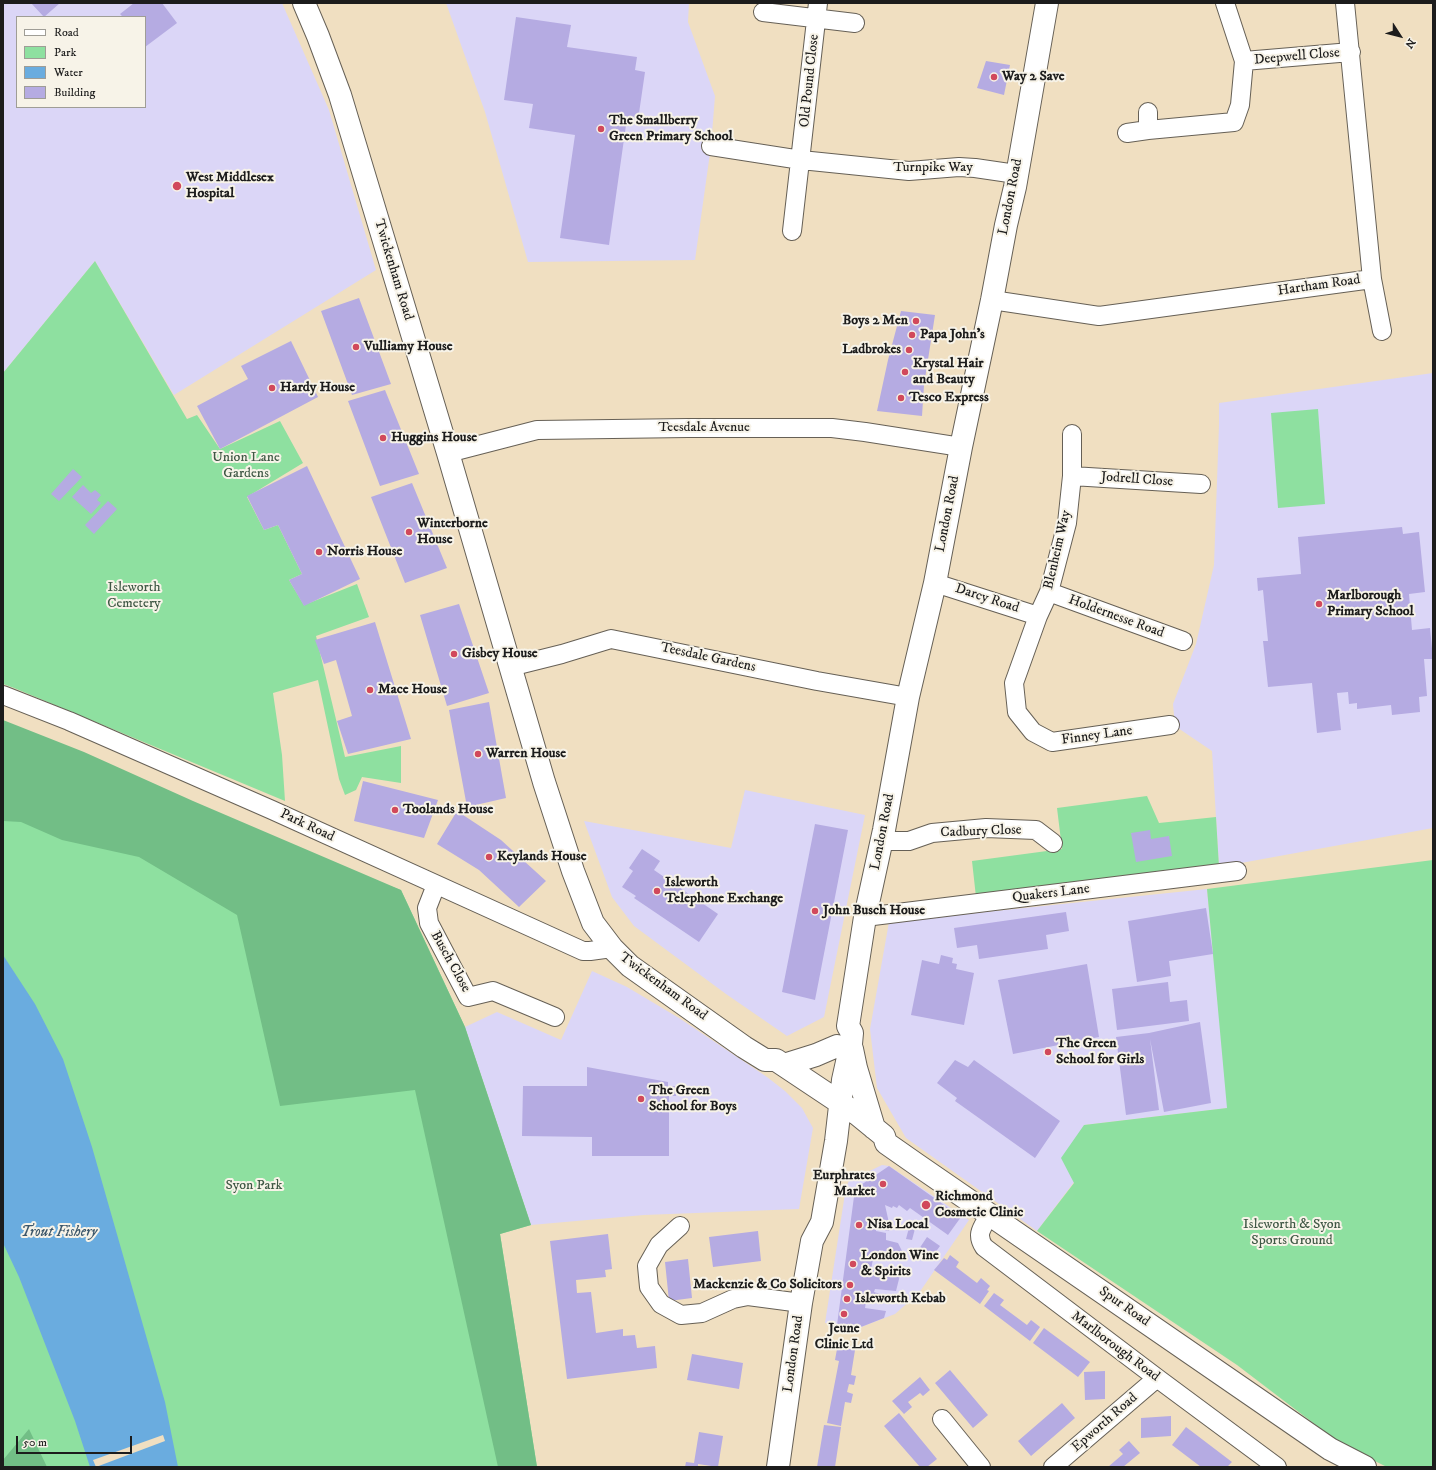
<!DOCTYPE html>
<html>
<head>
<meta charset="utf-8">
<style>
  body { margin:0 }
  #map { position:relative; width:1436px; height:1470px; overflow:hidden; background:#f0dfc1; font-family:"IM FELL DW Pica",serif }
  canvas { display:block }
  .frame { position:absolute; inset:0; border:4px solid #1c1c1c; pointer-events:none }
  .legend { position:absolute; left:16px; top:16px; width:130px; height:92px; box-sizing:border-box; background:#f7f3e8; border:1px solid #9f9d96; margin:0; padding:5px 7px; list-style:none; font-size:12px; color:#1c1c1c }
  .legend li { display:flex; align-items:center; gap:8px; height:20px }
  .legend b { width:20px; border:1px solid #9f9d96 }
  .north { position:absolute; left:1380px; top:16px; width:40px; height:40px; -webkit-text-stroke:3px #f7f3e8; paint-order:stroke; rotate:126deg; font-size:11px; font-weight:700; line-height:16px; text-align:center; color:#1c1c1c }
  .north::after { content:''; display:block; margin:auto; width:14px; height:18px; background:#1c1c1c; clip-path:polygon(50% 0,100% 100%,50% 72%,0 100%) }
  .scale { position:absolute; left:16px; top:1436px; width:116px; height:18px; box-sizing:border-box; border:2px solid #1c1c1c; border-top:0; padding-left:5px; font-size:12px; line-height:14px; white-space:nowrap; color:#1c1c1c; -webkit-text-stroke:3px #f7f3e8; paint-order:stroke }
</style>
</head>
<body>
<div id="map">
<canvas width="1436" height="1470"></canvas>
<div class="frame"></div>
<ul class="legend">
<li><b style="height:5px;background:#fff"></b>Road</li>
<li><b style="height:11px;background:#8ee0a0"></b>Park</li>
<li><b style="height:11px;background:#6aacdf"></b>Water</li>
<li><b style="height:11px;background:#b5abe2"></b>Building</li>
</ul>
<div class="north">N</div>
<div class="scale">50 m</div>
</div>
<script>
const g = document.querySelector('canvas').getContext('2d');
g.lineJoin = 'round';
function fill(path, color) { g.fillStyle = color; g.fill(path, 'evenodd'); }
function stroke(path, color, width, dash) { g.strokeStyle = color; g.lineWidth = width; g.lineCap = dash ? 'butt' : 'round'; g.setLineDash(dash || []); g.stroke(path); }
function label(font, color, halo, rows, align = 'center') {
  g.font = font + ' "IM FELL DW Pica",serif'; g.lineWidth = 4; g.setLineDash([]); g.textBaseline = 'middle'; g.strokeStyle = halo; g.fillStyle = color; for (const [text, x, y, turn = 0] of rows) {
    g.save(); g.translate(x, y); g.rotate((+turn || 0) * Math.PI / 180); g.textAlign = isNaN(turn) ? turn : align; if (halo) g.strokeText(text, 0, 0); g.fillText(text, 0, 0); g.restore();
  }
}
fill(new Path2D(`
  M 3,3 L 282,3 L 329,110 L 376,270 L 174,395 L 95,261 L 3,373 ZM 17,17 L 145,17 L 145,107 L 17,107 Z
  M 446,3 L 689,3 L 688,22 L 715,96 L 711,146 L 695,260 L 528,262 L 485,112 Z
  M 1433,373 L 1433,828 L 1219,867 L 1212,751 L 1175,726 L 1173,704 L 1196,644 L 1214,565 L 1219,425 L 1219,403 Z
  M 745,790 L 865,815 L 824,1017 L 787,1036 L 726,994 L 634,926 L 612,897 L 584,821 L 731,848 Z
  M 1207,889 L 1228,1108 L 1084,1125 L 1074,1182 L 1037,1231 L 906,1138 L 877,1088 L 870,1029 L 889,922 Z
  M 592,971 L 627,987 L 679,1018 L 767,1077 L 785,1091 L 802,1108 L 813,1128 L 799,1209 L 644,1215 L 531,1225 L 465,1027 L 497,1012 L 561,1040 Z
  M 882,1165 L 889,1166 L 969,1220 L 919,1293 L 895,1314 L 861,1327 L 825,1323 L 846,1187 L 849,1181 Z`), '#dbd6f7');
fill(new Path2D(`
  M 95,261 L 187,419 L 197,415 L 220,449 L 280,421 L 303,463 L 247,497 L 264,530 L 278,525 L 302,574 L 289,580 L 304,605 L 357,584 L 369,617 L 316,636 L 345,757 L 401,746 L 401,783 L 362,777 L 356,790 L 345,795 L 339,779 L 318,680 L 273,693 L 282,755 L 285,801 L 14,688 L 3,684 L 3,373 Z
  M 1318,409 L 1325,504 L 1278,508 L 1271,413 Z
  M 3,746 L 401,890 L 465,1027 L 531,1225 L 500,1234 L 537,1467 L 3,1467 Z
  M 1147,796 L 1159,823 L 1216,817 L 1219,867 L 976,897 L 972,861 L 1062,849 L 1057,808 Z
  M 1433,860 L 1433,1467 L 1387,1467 L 1342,1445 L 1237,1365 L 1037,1231 L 1074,1183 L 1061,1158 L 1084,1125 L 1227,1108 L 1207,889 Z`), '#8ee0a0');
fill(new Path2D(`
  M 3,720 L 84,752 L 193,801 L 401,890 L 465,1027 L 531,1225 L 500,1234 L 537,1467 L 498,1467 L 415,1090 L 280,1106 L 237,915 L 139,857 L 62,840 L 21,822 L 3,821 Z
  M 29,1429 L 47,1467 L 3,1467 L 3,1460 Z`), '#72be86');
fill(new Path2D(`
  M 3,955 L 35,1004 L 63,1059 L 92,1147 L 165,1402 L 178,1467 L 90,1467 L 75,1421 L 19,1277 L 3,1243 Z`), '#6aacdf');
fill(new Path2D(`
  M 163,1435 L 165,1441 L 96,1467 L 93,1460 Z`), '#f0dfc1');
fill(new Path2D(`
  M 31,3 L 60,3 L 44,17 Z
  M 134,3 L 162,3 L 177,23 L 145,47 L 145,17 L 123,17 L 120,14 Z
  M 516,17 L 571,25 L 567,47 L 637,57 L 635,70 L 645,72 L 638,120 L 627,118 L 609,245 L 560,238 L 575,135 L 529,128 L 533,104 L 504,100 Z
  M 986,61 L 1010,65 L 1004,95 L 977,88 Z
  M 359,298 L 391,384 L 352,395 L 321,311 Z
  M 901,311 L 935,315 L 924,385 L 922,416 L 877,411 L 888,360 Z
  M 291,341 L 318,397 L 220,449 L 197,406 L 248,379 L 241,366 Z
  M 385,390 L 419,474 L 380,486 L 348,401 Z
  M 307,466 L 360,579 L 304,606 L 289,580 L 302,574 L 278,525 L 264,530 L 247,496 Z
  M 73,469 L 82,477 L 59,501 L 51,494 Z
  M 412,483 L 447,568 L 405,583 L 371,497 Z
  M 83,485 L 91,493 L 95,490 L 101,495 L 97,500 L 101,503 L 91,514 L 72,497 Z
  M 108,501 L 117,509 L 94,534 L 85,525 Z
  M 1402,527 L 1403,534 L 1419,532 L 1425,592 L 1409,594 L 1412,630 L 1430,628 L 1433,659 L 1424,659 L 1427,696 L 1419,697 L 1420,712 L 1392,715 L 1391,705 L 1357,709 L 1357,703 L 1349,704 L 1348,692 L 1337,693 L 1341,730 L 1317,733 L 1312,683 L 1268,687 L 1263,641 L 1268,641 L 1263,590 L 1258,591 L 1257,578 L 1301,574 L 1298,537 Z
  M 459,604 L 489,693 L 447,706 L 420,615 Z
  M 375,622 L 411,739 L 348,754 L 337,721 L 352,716 L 336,660 L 324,664 L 315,640 Z
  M 489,702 L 506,798 L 467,807 L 449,710 Z
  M 363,781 L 438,800 L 424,838 L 354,821 Z
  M 457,811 L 501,840 L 546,881 L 519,907 L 479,870 L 437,844 Z
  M 815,824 L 848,830 L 815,1000 L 782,992 Z
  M 1150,830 L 1151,839 L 1169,836 L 1172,856 L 1136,862 L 1131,833 Z
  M 642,849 L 660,861 L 654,870 L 718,914 L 699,942 L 634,898 L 636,896 L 622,887 L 633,871 L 629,868 Z
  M 1206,908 L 1213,954 L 1169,961 L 1171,976 L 1137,982 L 1128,921 Z
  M 1066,912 L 1069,931 L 1046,935 L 1048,949 L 979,959 L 977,945 L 957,948 L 954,928 Z
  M 941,955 L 953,958 L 952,963 L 957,964 L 956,969 L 974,973 L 964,1025 L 911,1015 L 922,960 L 939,964 Z
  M 1087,964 L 1099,1037 L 1013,1054 L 998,980 Z
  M 1168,982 L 1170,1002 L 1187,1000 L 1189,1021 L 1117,1030 L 1112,989 Z
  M 1200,1022 L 1211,1103 L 1164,1112 L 1150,1039 L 1159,1110 L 1126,1115 L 1116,1037 L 1149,1033 Z
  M 955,1060 L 968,1067 L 974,1060 L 1060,1121 L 1035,1158 L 955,1101 L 957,1098 L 937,1083 Z
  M 587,1067 L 668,1082 L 668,1086 L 676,1086 L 676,1096 L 669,1096 L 669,1156 L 592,1156 L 592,1137 L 522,1136 L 523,1086 L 587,1086 Z
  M 889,1166 L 961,1217 L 948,1235 L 910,1208 L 907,1211 L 899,1205 L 897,1208 L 893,1206 L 892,1208 L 885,1205 L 889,1223 L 889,1231 L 876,1228 L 876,1231 L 886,1233 L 886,1240 L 898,1243 L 904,1255 L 879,1250 L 878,1254 L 874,1253 L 871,1270 L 900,1275 L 896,1291 L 875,1289 L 874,1292 L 880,1294 L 878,1302 L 866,1301 L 865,1308 L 886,1311 L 884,1318 L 861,1327 L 837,1325 L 855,1189 Z
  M 910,1224 L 916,1225 L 912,1240 L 906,1239 Z
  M 758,1231 L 761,1261 L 713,1267 L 709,1237 Z
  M 608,1234 L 612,1269 L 605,1270 L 606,1277 L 576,1280 L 577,1293 L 591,1292 L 596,1333 L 623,1329 L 623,1336 L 635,1335 L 637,1348 L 655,1346 L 657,1368 L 567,1379 L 550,1241 Z
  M 927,1237 L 940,1246 L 932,1257 L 919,1249 Z
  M 950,1255 L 959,1262 L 956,1267 L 977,1283 L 981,1278 L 990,1286 L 987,1290 L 989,1291 L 980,1304 L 934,1270 L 944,1258 L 947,1260 Z
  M 688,1259 L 692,1298 L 669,1301 L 665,1262 Z
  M 994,1293 L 1004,1300 L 1000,1305 L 1027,1325 L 1031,1320 L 1040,1327 L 1030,1341 L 984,1306 Z
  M 1044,1328 L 1090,1362 L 1078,1377 L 1033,1343 Z
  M 841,1347 L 855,1350 L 851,1375 L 856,1376 L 854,1385 L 849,1384 L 847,1392 L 853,1394 L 851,1403 L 845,1402 L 841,1426 L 827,1423 L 839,1361 L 835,1360 L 837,1349 L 841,1350 Z
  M 692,1354 L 743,1363 L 739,1389 L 687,1380 Z
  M 950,1370 L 988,1415 L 973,1428 L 935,1383 Z
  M 1105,1371 L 1105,1399 L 1085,1400 L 1084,1372 Z
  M 920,1377 L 930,1390 L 923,1396 L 920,1393 L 908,1402 L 912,1407 L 904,1414 L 892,1401 Z
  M 1062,1403 L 1075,1418 L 1031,1456 L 1018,1441 Z
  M 899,1413 L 937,1459 L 927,1467 L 920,1467 L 884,1426 Z
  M 1171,1416 L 1171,1436 L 1141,1438 L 1141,1418 Z
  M 824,1425 L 841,1427 L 835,1467 L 817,1467 Z
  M 1186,1427 L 1232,1462 L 1227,1467 L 1201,1467 L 1172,1445 Z
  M 699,1432 L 723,1436 L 718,1467 L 698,1464 L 698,1467 L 685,1467 L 686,1462 L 694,1463 Z
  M 1129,1441 L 1140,1453 L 1123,1467 L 1108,1467 L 1123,1454 L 1119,1450 Z`), '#b5abe2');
const minor = new Path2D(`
  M 1225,3 L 1244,61 L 1351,52
  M 763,12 L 855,23
  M 1148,112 L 1148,130 L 1234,122 L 1240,105 L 1244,61
  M 1127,133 L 1148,130
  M 711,146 L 801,160 L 909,171 L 959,167 L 975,168 L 1016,174
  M 792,231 L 818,3
  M 1372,279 L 1382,331
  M 992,300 L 1099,316 L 1372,279 L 1345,3
  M 1072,434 L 1072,476 L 1067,523 L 1049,592 L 1038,616 L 1014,683 L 1017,712 L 1033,732 L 1052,742 L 1170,725
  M 448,453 L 537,430 L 688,428 L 832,428 L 865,432 L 961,447
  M 1072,476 L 1201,484
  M 935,583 L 1038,616
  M 1049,592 L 1183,641
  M 510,667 L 562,654 L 611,639 L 817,681 L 908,697
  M 3,695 L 69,721 L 272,810 L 583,951 L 590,951 L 612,948
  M 882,841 L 909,841 L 932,833 L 986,828 L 1036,830 L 1053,843
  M 436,885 L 427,908 L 429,923 L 468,997 L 493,991 L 555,1017
  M 865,917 L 1237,871
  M 990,1214 C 983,1227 975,1233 984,1247 L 1157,1378 L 1277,1467
  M 680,1226 L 659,1245 L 647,1266 L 649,1287 L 661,1304 L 681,1315 L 702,1313 L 733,1299 L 748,1296 L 801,1303
  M 942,1419 L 981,1467
  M 1053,1467 L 1157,1378`);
const major = new Path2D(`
  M 304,3 L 318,36 L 340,95 L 448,453 L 544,782 L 573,871 L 593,923 L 612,948 L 630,966 L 744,1047 L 765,1060 L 776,1060 L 857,1114 L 884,1136 L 886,1143 L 916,1164 L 1330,1449 L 1365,1467
  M 852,1049 L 856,1068 L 874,1128
  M 784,1065 L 816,1055 L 837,1046
  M 778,1467 L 801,1303 L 812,1241 L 822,1222 L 836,1141 L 843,1080 L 851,1044 L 852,1033 L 848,1026 L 865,917 L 884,830 L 908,697 L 935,583 L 961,447 L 992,300 L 1006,225 L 1015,187 L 1047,3`);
stroke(minor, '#666056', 20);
stroke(major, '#666056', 24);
stroke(minor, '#fff', 18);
stroke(major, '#fff', 22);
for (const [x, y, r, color] of [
  [994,77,4,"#d1495b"],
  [601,129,4,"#d1495b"],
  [177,186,5,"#d1495b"],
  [916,321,4,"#d1495b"],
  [912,335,4,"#d1495b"],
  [356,347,4,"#d1495b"],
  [909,350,4,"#d1495b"],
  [905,372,4,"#d1495b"],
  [272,388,4,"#d1495b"],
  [901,398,4,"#d1495b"],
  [383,438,4,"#d1495b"],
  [409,532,4,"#d1495b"],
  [319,552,4,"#d1495b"],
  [1319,604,4,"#d1495b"],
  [454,654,4,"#d1495b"],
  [370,690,4,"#d1495b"],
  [478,754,4,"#d1495b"],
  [395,810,4,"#d1495b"],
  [489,857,4,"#d1495b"],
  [657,891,4,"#d1495b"],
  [815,911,4,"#d1495b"],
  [1048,1052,4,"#d1495b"],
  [641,1099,4,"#d1495b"],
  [883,1184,4,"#d1495b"],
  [926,1205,5,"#d1495b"],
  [859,1225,4,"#d1495b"],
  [853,1264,4,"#d1495b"],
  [850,1285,4,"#d1495b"],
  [847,1299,4,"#d1495b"],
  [844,1314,4,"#d1495b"]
]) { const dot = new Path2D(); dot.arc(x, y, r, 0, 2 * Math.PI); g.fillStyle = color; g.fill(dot); stroke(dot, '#f7f3e8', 1.5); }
label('14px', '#1c1c1c', '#f7f3e8', [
  ["Deepwell Close",1297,57,-5],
  ["Old Pound Close",810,81,-84],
  ["Turnpike Way",933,168],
  ["London Road",1011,197,-79],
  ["Twickenham Road",393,270,73],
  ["Hartham Road",1319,286,-8],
  ["Teesdale Avenue",704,428],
  ["Jodrell Close",1137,480,4],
  ["London Road",948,514,-79],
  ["Blenheim Way",1058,550,-77],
  ["Darcy Road",987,599,18],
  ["Holdernesse Road",1116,617,20],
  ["Teesdale Gardens",708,658,12],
  ["Finney Lane",1097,736,-8],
  ["Park Road",307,826,25],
  ["London Road",883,832,-79],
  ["Cadbury Close",981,832,-2],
  ["Quakers Lane",1051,894,-7],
  ["Busch Close",450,962,61],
  ["Twickenham Road",663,987,36],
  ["Spur Road",1124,1307,35],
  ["Marlborough Road",1115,1347,37],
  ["London Road",794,1354,-82],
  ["Epworth Road",1105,1423,-41]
]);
label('bold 14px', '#1c1c1c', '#f7f3e8', [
  ["Way 2 Save",1002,77],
  ["The Smallberry",609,121],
  ["Green Primary School",609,137],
  ["West Middlesex",186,178],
  ["Hospital",186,194],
  ["Boys 2 Men",908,321,"right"],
  ["Papa John's",920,335],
  ["Vulliamy House",364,347],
  ["Ladbrokes",901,350,"right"],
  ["Krystal Hair",913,364],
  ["and Beauty",913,380],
  ["Hardy House",280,388],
  ["Tesco Express",909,398],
  ["Huggins House",391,438],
  ["Winterborne",417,524],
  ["House",417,540],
  ["Norris House",327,552],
  ["Marlborough",1327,596],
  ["Primary School",1327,612],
  ["Gisbey House",462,654],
  ["Mace House",378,690],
  ["Warren House",486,754],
  ["Toolands House",403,810],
  ["Keylands House",497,857],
  ["Isleworth",665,883],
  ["Telephone Exchange",665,899],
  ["John Busch House",823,911],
  ["The Green",1056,1044],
  ["School for Girls",1056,1060],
  ["The Green",649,1091],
  ["School for Boys",649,1107],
  ["Eurphrates",875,1176,"right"],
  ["Market",875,1192,"right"],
  ["Richmond",935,1197],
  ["Cosmetic Clinic",935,1213],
  ["Nisa Local",867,1225],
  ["London Wine",861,1256],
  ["& Spirits",861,1272],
  ["Mackenzie & Co Solicitors",842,1285,"right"],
  ["Isleworth Kebab",855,1299],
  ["Jeune",844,1329,"center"],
  ["Clinic Ltd",844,1345,"center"]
], 'left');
label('14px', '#3e5744', '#f7f3e8', [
  ["Union Lane",246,458],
  ["Gardens",246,474],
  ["Isleworth",134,588],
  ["Cemetery",134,604],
  ["Syon Park",254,1186],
  ["Isleworth & Syon",1292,1225],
  ["Sports Ground",1292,1241]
]);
label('italic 15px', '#3b566a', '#f7f3e8', [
  ["Trout Fishery",59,1233]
]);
</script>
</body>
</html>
